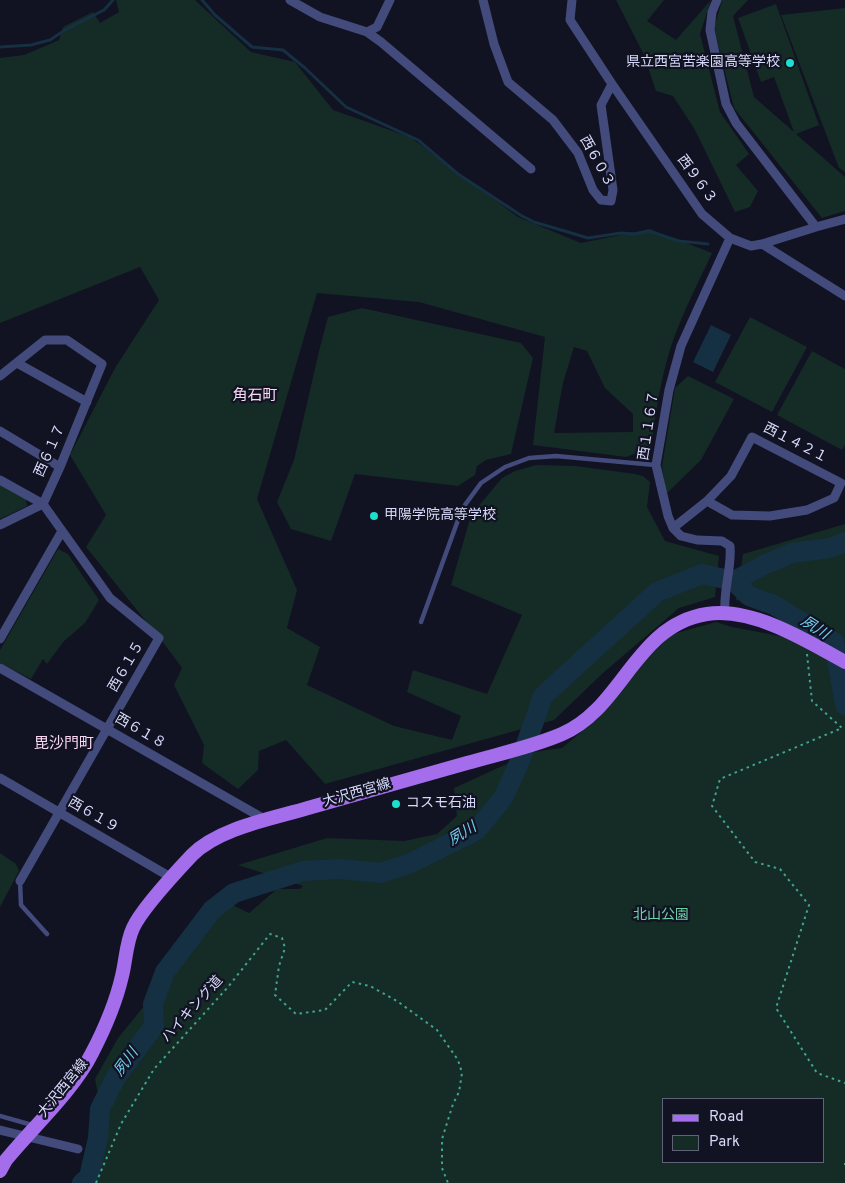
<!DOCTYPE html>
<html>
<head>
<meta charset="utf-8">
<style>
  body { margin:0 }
  #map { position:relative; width:845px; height:1183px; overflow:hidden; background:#111222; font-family:Overpass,sans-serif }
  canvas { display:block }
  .legend { position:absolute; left:662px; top:1098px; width:162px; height:65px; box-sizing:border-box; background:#111222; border:1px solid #606278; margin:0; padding:6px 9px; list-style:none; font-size:15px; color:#d7dafa }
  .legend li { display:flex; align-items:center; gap:10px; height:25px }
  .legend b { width:25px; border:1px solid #606278 }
</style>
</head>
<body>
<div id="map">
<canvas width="845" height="1183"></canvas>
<ul class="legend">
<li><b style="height:6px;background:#a36deb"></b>Road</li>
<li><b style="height:14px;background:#152b26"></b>Park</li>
</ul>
</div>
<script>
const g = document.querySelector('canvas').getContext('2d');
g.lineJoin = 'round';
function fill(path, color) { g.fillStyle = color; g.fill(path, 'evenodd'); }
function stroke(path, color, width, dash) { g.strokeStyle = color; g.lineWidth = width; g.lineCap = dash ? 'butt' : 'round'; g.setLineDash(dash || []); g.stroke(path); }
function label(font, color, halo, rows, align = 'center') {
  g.font = font + ' Overpass,"Noto Sans JP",sans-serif'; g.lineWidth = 4.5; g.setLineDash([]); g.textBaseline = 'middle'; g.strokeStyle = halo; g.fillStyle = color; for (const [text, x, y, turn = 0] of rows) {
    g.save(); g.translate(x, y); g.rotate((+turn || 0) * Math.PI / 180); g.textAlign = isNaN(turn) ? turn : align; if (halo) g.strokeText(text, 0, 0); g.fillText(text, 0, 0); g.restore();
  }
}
fill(new Path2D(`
  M 116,0 L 195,0 L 251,52 L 295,62 L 333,110 L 410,137 L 518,217 L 581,243 L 650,229 L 712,253 C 696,288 677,323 667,360 C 659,389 655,419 651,448 L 626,457 L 533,445 L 545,337 L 419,302 L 317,293 L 257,499 L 297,590 L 287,628 L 320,647 L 307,685 L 394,726 L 452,740 L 461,716 L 407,692 L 413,670 L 487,694 L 522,615 L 451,585 L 471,515 L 502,478 L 515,471 L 536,465 L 576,466 L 635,474 L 643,476 L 650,482 L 647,507 L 665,541 L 719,556 L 715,597 L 679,608 L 603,673 L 554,720 L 325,784 L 286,740 L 259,751 L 258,770 L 238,789 L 202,763 L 204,745 L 174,685 L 182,668 L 162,641 L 86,547 L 106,515 L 70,455 L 115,368 L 159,300 L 140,267 L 0,323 L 0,58 L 24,55 L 59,40 L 63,27 L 93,12 L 100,23 L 119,12 ZM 574,347 L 587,351 L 605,388 L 633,414 L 633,432 L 554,433 L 563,383 Z
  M 616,0 L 664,0 L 647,21 L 676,40 L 711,0 L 700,34 L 720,112 L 749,154 L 736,165 L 758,191 L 750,207 L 735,212 L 694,128 L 673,96 L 656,91 L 644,55 Z
  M 722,0 L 748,0 L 733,16 L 754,97 L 794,132 L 774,77 L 761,82 L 738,18 L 776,4 L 819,125 L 796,134 L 845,177 L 845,211 L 822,218 L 734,108 L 714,28 Z
  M 845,8 L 845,172 L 839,168 L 781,15 Z
  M 362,308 L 521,343 L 533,358 L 511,454 L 486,460 L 477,466 L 475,475 L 458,486 L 355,474 L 331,541 L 291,529 L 277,502 L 294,460 L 319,351 L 328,317 Z
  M 750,317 L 807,347 L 772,412 L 715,382 Z
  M 812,351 L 845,369 L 845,445 L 842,450 L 777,415 Z
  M 688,376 L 734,399 L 701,460 L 666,494 L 662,466 L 675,388 Z
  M 0,484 L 26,499 L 27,506 L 0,519 Z
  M 845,524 L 845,651 L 765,605 L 736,600 L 743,554 Z
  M 58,549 L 68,554 L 99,600 L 85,623 L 64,641 L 47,664 L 43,659 L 31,679 L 0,663 L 0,650 Z
  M 716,622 L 732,627 L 796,639 L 845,672 L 845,1183 L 76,1183 L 104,1124 L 95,1079 L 118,1038 L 228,903 L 249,913 L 277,889 L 300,889 L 303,886 L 238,865 L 327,838 L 404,841 L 437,834 L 457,816 L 454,788 L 533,752 L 562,748 L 599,717 L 666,636 ZM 664,1099 L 824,1099 L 824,1162 L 664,1162 Z
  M 0,853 L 16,864 L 19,871 L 0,907 Z`), '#152b26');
fill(new Path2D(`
  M 711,325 L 731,335 L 713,372 L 693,362 Z`), '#153042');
stroke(new Path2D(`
  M 202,0 L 215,15 L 252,47 L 283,50 L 305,68 L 346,107 L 418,140 L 458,174 L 522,216 L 534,222 L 588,238 L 621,233 L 636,234 L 648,231 L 679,241 L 708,244
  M 0,47 L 31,45 L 50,40 L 65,30 L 104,10 L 113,0`), '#153042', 3);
stroke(new Path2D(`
  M 734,581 L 766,564 L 792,553 L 830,548 L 845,542
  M 82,1183 L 89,1177 L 98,1138 L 100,1109 L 116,1077 L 154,1026 L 153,1004 L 165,972 L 212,910 L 234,893 L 303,871 L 340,869 L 381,873 L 411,863 L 477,830 L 503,798 L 520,761 L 543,696 L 657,592 L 702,574 L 734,581 L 749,596 L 774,605 L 834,642 L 845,705`), '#153042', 20);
stroke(new Path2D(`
  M 807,654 L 812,701 L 842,728 L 720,779 L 712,806 L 755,862 L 780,869 L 809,905 L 776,1008 L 817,1073 L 845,1083
  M 845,1163 L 845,1165
  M 96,1183 L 121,1124 L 154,1069 L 228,987 L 270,934 L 282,938 L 285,948 L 279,966 L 275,995 L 296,1014 L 325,1010 L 352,982 L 370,986 L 397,1001 L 437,1030 L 458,1060 L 462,1073 L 459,1092 L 453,1104 L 442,1139 L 442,1168 L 448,1183`), '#3fa68b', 2, [2.5, 4]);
stroke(new Path2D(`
  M 421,622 L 462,509 L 481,483 L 505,467 L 529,458 L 556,456 L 655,465
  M 20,881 L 21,905 L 47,934
  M 0,1116 L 32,1125`), '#424b7b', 4.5);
stroke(new Path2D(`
  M 290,0 L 320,17 L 367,32 L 377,27 L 390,0
  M 483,0 L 494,44 L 508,82 L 553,120 L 578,153 L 593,190 L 601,200 L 611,201 L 613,190 L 601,105 L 612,84
  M 572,0 L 570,20 L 612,84 L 702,214 L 730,238 L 751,246 L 762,244 L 816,227
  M 717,0 L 712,12 L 710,30 L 726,104 L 736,123 L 816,227 L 845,219
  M 367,32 L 381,42 L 531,169
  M 762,244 L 845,296
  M 17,363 L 87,402
  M 0,376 L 45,340 L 67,340 L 102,364 L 60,467 L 43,504 L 0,525
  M 0,431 L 60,467
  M 0,480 L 43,504 L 110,598 L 159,638 L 20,881
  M 673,528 L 707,501 L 732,515 L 770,516 L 807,510 L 834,498 L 841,483 L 752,437 L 731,476 L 707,501
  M 725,613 C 723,590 732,568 730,546 L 722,541 L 697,540 L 681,536 L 673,528 L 668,516 L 656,465 L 669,390 L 681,346 L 730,238
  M 0,639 L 62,531
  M 0,668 L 266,820
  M 0,778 L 172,878
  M 0,1130 L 78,1149`), '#424b7b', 9);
stroke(new Path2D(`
  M 0,1171 L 6,1160 C 33,1127 73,1091 92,1053 C 104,1030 116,1002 122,976 C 126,960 126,943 133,928 C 142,908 176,872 192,855 C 219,828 271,819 308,808 C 361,793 414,778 467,763 C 498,754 532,747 562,734 C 623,708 635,625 707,614 C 752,607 806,640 845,662`), '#a36deb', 14);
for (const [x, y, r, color] of [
  [790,63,5,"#1edecc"],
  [374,516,5,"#1edecc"],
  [396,804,5,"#1edecc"]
]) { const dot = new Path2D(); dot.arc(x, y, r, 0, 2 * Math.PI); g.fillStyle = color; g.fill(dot); stroke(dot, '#111222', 2); }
label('14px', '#d7dafa', '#111222', [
  ["県立西宮苦楽園高等学校",780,63,"right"],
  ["甲陽学院高等学校",384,516],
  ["コスモ石油",406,804]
], 'left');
label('14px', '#d7dafa', '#111222', [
  ["西６０３",596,162,61],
  ["西９６３",696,180,54],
  ["西１１６７",650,426,-81],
  ["西１４２１",795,444,27],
  ["西６１７",51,451,-66],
  ["西６１５",127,667,-60],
  ["西６１８",140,732,30],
  ["大沢西宮線",357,794,-16],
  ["西６１９",93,816,30],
  ["ハイキング道",193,1010,-48],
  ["大沢西宮線",64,1089,-51]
]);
label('14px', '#6dd0a4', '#111222', [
  ["北山公園",661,916]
]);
label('15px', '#fad9f4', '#111222', [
  ["角石町",255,397],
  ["毘沙門町",64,745]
]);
label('italic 15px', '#73ccec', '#111222', [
  ["夙川",814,629,32],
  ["夙川",463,835,-32],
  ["夙川",127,1063,-54]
]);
</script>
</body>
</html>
